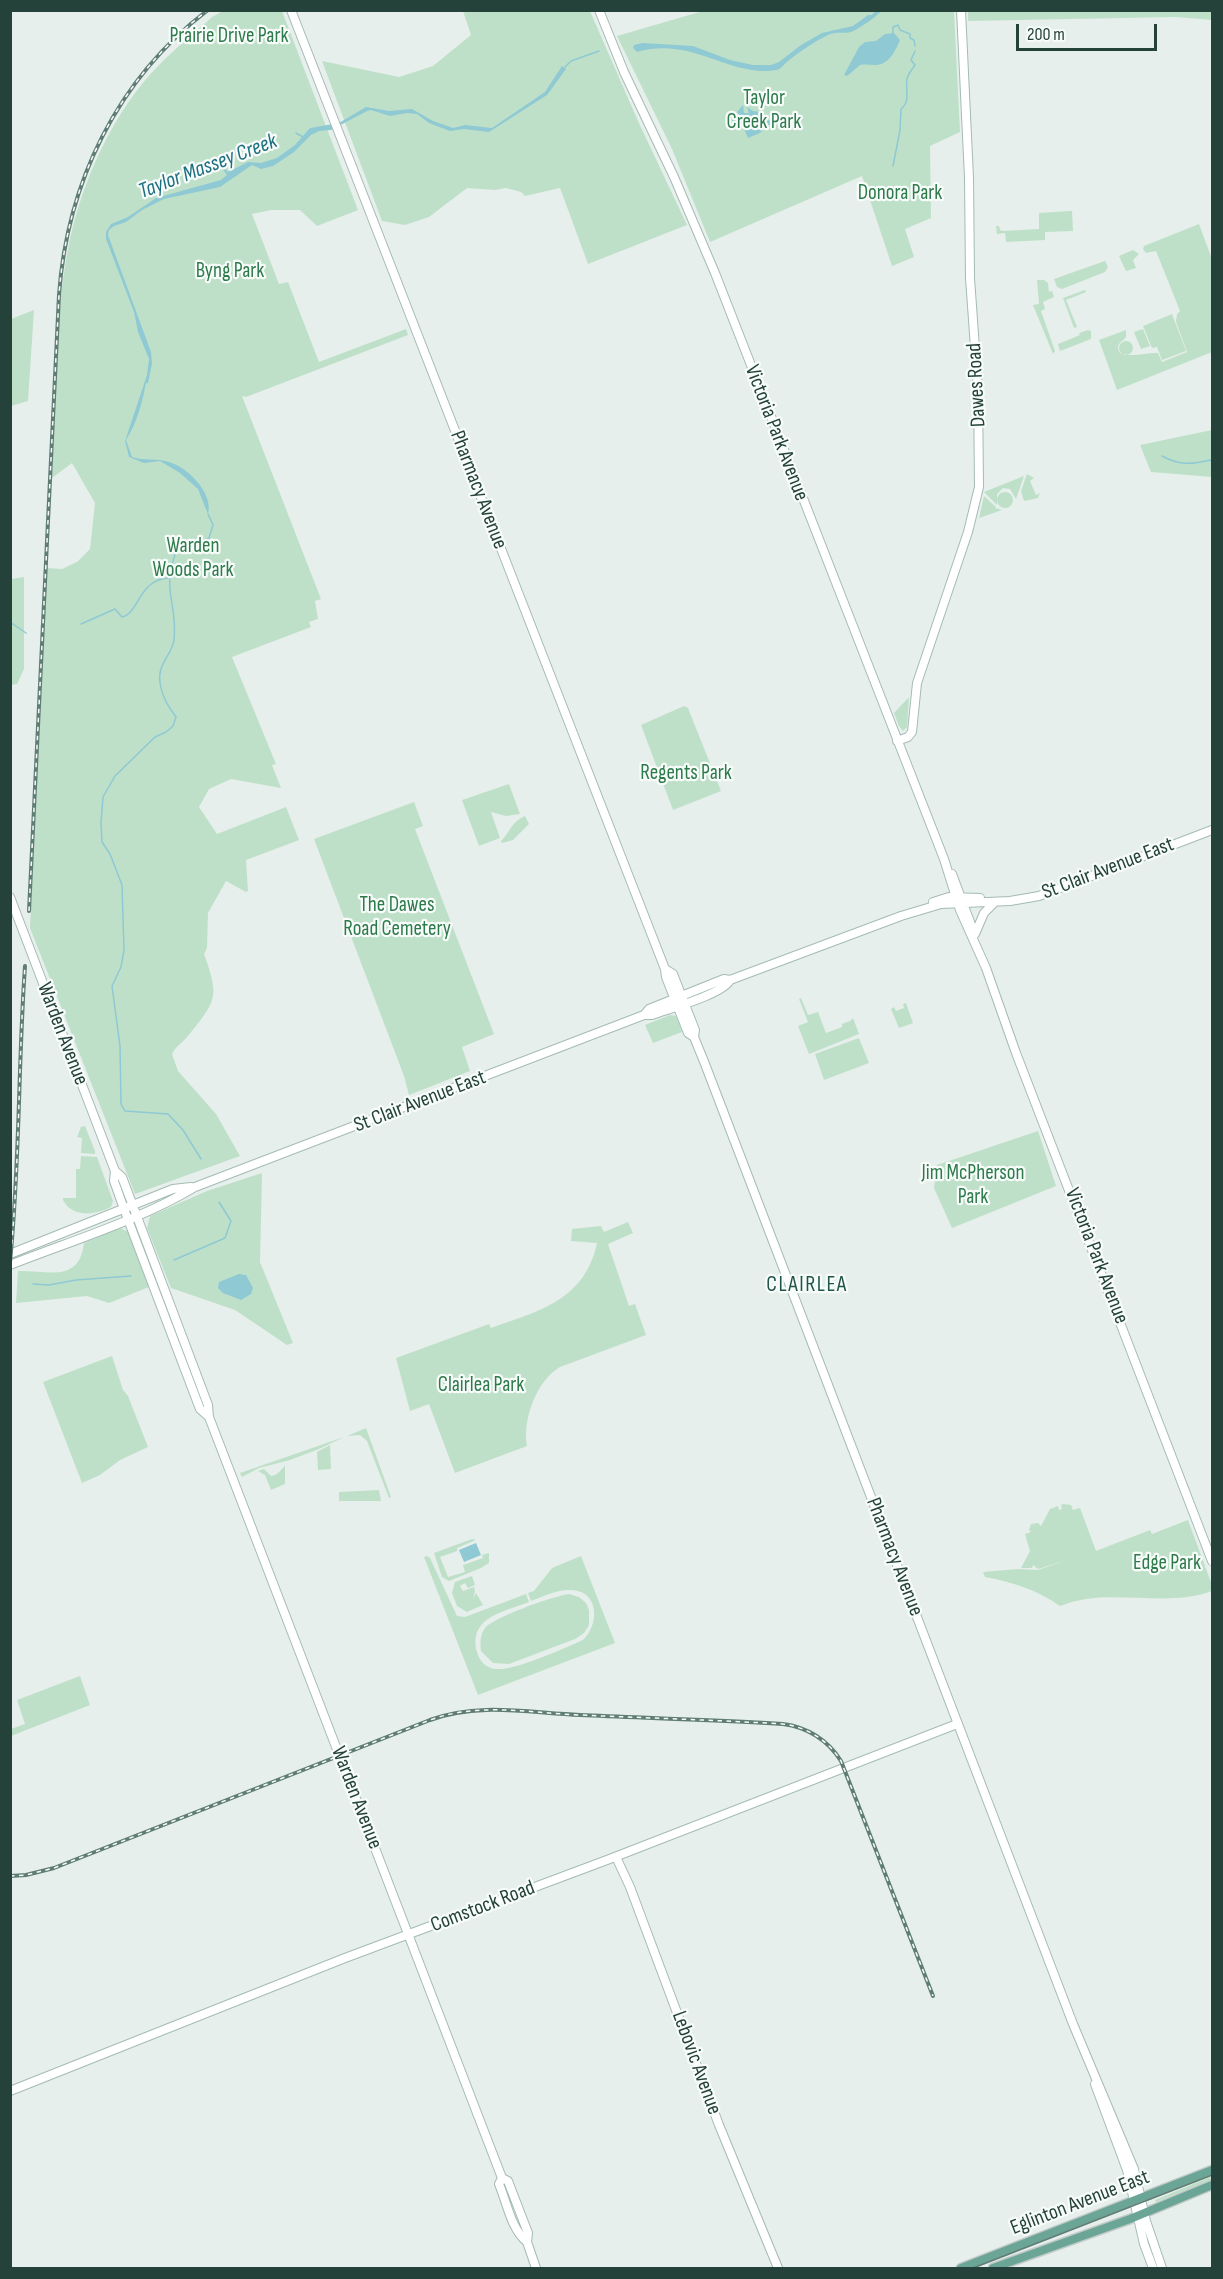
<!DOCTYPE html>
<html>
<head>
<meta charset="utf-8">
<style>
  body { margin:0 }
  #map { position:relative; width:1223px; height:2279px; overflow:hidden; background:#e6efeb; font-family:"Sofia Sans Condensed",sans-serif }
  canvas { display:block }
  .frame { position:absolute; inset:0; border:12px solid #24423a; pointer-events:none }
  .scale { position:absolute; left:1016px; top:24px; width:141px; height:27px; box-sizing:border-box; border:3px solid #24423a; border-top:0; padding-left:8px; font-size:18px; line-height:21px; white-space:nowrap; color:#24423a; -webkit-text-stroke:4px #f7fbf9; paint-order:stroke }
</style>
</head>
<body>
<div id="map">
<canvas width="1223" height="2279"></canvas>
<div class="frame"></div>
<div class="scale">200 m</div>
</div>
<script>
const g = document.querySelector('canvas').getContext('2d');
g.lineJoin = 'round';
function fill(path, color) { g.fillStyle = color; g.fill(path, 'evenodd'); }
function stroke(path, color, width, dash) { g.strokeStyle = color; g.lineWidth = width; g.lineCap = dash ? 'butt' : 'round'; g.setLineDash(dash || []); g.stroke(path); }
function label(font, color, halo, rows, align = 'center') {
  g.font = font + ' "Sofia Sans Condensed",sans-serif'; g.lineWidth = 4.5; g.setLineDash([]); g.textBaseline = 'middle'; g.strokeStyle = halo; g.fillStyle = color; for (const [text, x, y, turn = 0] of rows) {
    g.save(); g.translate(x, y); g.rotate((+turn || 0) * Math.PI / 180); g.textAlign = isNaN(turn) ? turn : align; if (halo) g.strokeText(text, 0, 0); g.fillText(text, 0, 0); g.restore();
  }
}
fill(new Path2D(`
  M 968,10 L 1212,11 L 1212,20 L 1175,17 L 968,21 Z
  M 223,11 L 282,11 L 358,210 L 317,226 L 300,210 L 271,210 L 252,214 L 279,284 L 288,282 L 319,362 L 406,329 L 408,335 L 246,397 L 242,396 L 321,599 L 315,601 L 318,619 L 309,622 L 311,627 L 232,657 L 276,764 L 272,765 L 281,788 L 231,779 L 209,789 L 199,807 L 217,834 L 286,807 L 299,840 L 246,860 L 248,891 L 246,892 L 226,881 L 208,913 L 207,948 L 204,954 C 220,998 216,1001 188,1036 C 183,1042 175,1047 172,1054 L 178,1071 L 216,1114 L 240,1156 L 135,1194 L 30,928 L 47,568 L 62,569 L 77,562 L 90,549 L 95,503 L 72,463 L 52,478 C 56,404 54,321 68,249 C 79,191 105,130 142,84 C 162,59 189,38 212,17 Z
  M 463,11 L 590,11 L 638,121 L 687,225 L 588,264 L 560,188 L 525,196 L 521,192 L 506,188 L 495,190 L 467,188 L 429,217 L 405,225 L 382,221 L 322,61 L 399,77 L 433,66 L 471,35 Z
  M 703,11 L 954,11 L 960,132 L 930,146 L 931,218 L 905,229 L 914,257 L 892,266 L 862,176 L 710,242 L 672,149 L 617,36 Z
  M 1069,211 L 1072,211 L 1073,231 L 1045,232 L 1045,240 L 1006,242 L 1005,233 L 997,234 L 996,226 L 999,226 L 1000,230 L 1003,231 L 1039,229 L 1039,213 Z
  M 1199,224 L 1212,259 L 1212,352 L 1117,390 L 1099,340 L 1126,330 L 1126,337 C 1121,343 1115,344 1120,353 C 1133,358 1146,352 1158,353 L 1162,362 L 1187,352 L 1176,322 L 1177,314 L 1180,311 L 1156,251 L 1146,253 L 1143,249 L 1144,246 Z
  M 1133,250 L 1139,254 L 1133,260 L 1136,268 L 1126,271 L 1119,256 Z
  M 1105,261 L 1108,267 L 1105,272 L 1062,289 L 1057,287 L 1054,279 Z
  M 1037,280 L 1044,280 L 1048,283 L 1049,292 L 1052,291 L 1054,297 L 1043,302 L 1045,309 L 1041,311 L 1055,351 L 1053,354 L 1033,305 L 1039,304 Z
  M 1085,290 L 1086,292 L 1066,300 L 1077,327 L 1074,328 L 1063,298 Z
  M 34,310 L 28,401 L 11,406 L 11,319 Z
  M 1172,314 L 1186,351 L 1162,360 L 1157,347 L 1152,348 L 1143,326 Z
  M 1143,329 L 1150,346 L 1141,349 L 1134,332 Z
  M 1088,330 L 1091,331 L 1091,339 L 1060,351 L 1058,344 L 1080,335 L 1079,333 Z
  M1119 348a7 7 0 1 1 14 0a7 7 0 1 1-14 0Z
  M 1212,430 L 1212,477 L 1151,472 L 1140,445 Z
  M 1027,474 L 1034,478 L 1030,481 L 1036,495 L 1040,493 L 1038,498 L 1024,501 L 1021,491 Z
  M 1024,476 L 1016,499 L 1010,489 L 1003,488 L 997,494 L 997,505 L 984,492 Z
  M997 500a8 8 0 1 1 16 0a8 8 0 1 1-16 0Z
  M 984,496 L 996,507 L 995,508 L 1002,510 L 979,518 Z
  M 24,577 L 24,669 L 17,684 L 11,685 L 11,579 Z
  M 909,697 L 907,727 L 903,731 L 899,726 L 894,713 Z
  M 684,706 L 688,708 L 721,791 L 673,810 L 641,725 Z
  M 509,784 L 520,814 L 506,816 L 491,812 L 500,838 L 479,846 L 462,800 Z
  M 414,802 L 423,826 L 415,829 L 494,1034 L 462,1047 L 470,1071 L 409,1095 L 404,1076 L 314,839 Z
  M 525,816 L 529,824 L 513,840 L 502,843 L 501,841 C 510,832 512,821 525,816 Z
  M 801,998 L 808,1015 L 818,1012 L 826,1033 L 842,1027 L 842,1024 L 850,1021 L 853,1018 L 859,1034 L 809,1054 L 798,1026 L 808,1022 L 799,999 Z
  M 906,1003 L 913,1023 L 899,1028 L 891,1009 L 894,1007 L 896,1011 L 904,1008 L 903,1004 Z
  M 670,1015 L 676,1016 L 682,1032 L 653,1043 L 645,1025 Z
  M 859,1038 L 869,1063 L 824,1080 L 815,1054 Z
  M 85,1126 L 95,1151 L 95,1154 L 81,1153 L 82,1138 L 77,1137 L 81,1127 Z
  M 1038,1131 L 1056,1186 L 952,1228 L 934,1188 L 937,1165 Z
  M 81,1156 L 97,1157 L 113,1201 L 111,1207 C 96,1215 72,1218 63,1200 L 63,1198 L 76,1198 L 76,1169 L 80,1169 Z
  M 262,1173 L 260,1262 L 293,1343 L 287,1345 L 235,1310 L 171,1288 L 147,1228 L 150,1216 L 207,1191 Z
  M 628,1222 L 633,1233 L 608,1244 L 629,1306 L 635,1304 L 646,1335 L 560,1367 C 537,1380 522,1420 527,1446 L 455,1473 L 429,1404 L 410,1411 L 396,1358 L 489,1324 L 491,1328 C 539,1311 585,1300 597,1243 L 571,1241 L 572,1229 L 601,1226 L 604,1232 Z
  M 120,1228 L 129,1232 L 149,1287 L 109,1303 L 87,1296 L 16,1303 L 18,1271 C 47,1270 79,1284 84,1243 Z
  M 112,1356 L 123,1390 L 128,1396 L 148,1447 L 120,1460 L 100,1475 L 82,1483 L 43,1382 Z
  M 366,1428 L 391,1497 L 389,1498 L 367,1441 L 360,1435 L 347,1436 Z
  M 344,1437 L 319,1449 L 290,1460 L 259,1468 L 242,1477 L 240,1473 Z
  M 330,1445 L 331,1469 L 318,1470 L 317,1452 Z
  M 285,1465 L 285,1484 L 271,1490 L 265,1475 L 258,1471 L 264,1469 L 271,1476 C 277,1475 281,1471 285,1465 Z
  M 379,1490 L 381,1501 L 339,1501 L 339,1492 Z
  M 1063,1504 L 1071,1505 L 1073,1510 L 1080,1508 L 1096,1551 L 1150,1530 L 1152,1534 L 1188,1520 L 1212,1585 L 1212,1591 C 1164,1609 1107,1586 1060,1606 C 1037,1590 1013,1582 985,1577 L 983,1572 L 1018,1569 L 1038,1570 L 1067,1560 L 1038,1569 L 1033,1565 L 1032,1568 L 1021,1568 L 1030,1551 L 1025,1534 L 1031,1532 L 1029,1530 L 1031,1524 L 1038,1523 L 1041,1526 L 1050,1509 L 1058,1506 L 1059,1510 L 1062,1509 L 1061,1505 Z
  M 472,1539 L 476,1540 L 457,1548 L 457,1551 L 440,1557 L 448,1577 L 465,1572 L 463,1565 L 483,1558 L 482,1555 L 489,1553 L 489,1563 L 481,1568 L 449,1581 L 442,1577 L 434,1553 Z
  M 427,1556 L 430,1558 L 457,1616 L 465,1617 L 526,1594 L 529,1602 C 504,1612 468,1617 477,1652 C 480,1662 486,1668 496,1669 C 514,1671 565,1648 583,1640 C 599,1625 600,1592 572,1590 C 558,1589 544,1596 531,1601 L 528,1593 L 534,1591 L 552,1568 L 581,1556 L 615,1643 L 478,1695 L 424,1557 Z
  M 472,1576 L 475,1585 L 468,1588 L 465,1583 L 460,1586 L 463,1591 L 474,1587 L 475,1591 L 473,1599 L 476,1593 L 483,1605 L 467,1612 L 457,1606 L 452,1593 L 455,1582 Z
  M 569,1594 L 579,1597 L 586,1603 L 589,1610 L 589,1625 L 584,1633 L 575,1639 L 509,1664 L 493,1663 L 481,1651 C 480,1642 480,1635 485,1628 C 494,1617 554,1596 569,1594 Z
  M 80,1676 L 90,1705 L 11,1736 L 11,1729 L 25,1724 L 17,1700 Z
  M 1212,2176 L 1212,2180 L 1156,2202 L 1155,2200 Z`), '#bfe0c8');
fill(new Path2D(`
  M 875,11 L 881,11 C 878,16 857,30 851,32 C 843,34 836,31 828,35 C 814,42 800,51 788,61 C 784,64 782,68 777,70 C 729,78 693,36 637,52 L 633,48 L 634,45 L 642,43 L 693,46 L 730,60 L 753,65 L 771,65 L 779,62 L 801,45 L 822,33 L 853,26 L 868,15 L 872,15 Z
  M 894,33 L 900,40 C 896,50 888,66 875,65 C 870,65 866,64 860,65 L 847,76 L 844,75 L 859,47 L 865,42 L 876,41 L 885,34 Z
  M 562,66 L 566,69 L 547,95 L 489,132 L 464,129 L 450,131 L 429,123 L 417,114 L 407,113 L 390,116 L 371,110 L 367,111 L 331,130 L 319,131 L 311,135 L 294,152 L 273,166 L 261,169 L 252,165 L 220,187 L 164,199 L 142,210 L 126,222 L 114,226 L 109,230 L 108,235 L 151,352 L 152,364 L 148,383 L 146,383 C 142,403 137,423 126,440 L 132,457 C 144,461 156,458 169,462 C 187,467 214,493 208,514 L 198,489 L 180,473 L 160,461 L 144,463 L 129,457 L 125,441 L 147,375 L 149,359 L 138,332 L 134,312 L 106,239 L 106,232 L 111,224 L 128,217 L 156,198 L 221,180 L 227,175 L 214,157 L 228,172 L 248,162 L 261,163 L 277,158 L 295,145 L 310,128 L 339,123 L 366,107 L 389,111 L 412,109 L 433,121 L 453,128 L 465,125 L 492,128 L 545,92 Z
  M 743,105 L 744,113 L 749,113 L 747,107 L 753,111 L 761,112 L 764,119 L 772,121 L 772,125 L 767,125 L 760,133 L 748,138 L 742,124 L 734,122 L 727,116 L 732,115 L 736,119 L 739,115 L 737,112 Z
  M 239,1274 L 246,1275 L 253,1288 L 251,1294 L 241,1300 L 223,1293 L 218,1288 L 219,1282 Z
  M 476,1543 L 481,1555 L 464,1562 L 459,1550 Z`), '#8ec9d4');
stroke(new Path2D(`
  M 893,33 L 893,27 L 898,25 L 900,30 L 910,34 L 910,38 L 914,40 L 915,46
  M 565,67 L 571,61 L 599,51
  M 296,133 L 303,137
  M 893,166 L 900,130 L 901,109 C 911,101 905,91 907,79 C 908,74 912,69 915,65 L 911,60 L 915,51
  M 1162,456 C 1179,465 1190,465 1210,460 L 1212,462
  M 10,622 L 26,633
  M 81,624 L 115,609 L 122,617 C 139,614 138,580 168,578
  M 201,1159 L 183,1130 L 168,1114 L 125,1111 L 121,1104 L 120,1046 L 112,986 L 121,967 L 124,950 L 122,885 L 110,854 L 102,842 L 101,823 L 103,797 L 115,776 L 155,737 L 166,732 L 173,726 L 176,717 C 168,706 162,697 160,683 C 157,664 172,655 174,640 C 178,605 161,590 176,552 L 209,538 L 213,525 L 208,514
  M 174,1260 L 225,1238 L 231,1221 L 219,1202
  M 33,1284 L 49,1285 L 76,1280 L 131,1276`), '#8ec9d4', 1.5);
const secondary = new Path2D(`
  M 291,10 L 633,887 L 665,969 L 666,977 L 688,1033 L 694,1037 L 705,1064 L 1073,2024 L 1134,2169 L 1146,2221 L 1162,2268
  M 599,10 L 624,72 L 674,177 L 715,273 L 944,859 L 960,910 L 986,968 L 1016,1053 L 1212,1561
  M 897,741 L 908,737 L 912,732 L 917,683 L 968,532 L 979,487 L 978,390 L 970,278 L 969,178 L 961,10
  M 952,874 L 973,930
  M 10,897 L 115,1171 L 114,1181 L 124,1209 L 200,1409 L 209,1417
  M 933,902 L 949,897 L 980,898
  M 975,934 L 984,913 L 995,902
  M 665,969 L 673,974 L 695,1030 L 694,1037
  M 644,1015 L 649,1009 L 724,979 L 730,980 L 901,916 L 941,904 L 1010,901 L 1039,896 L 1212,830
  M 115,1171 L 122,1177 L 208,1405 L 209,1417 L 502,2178 L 508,2181 L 528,2233 L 527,2242 L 536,2268
  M 10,1254 L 173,1189 L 191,1187
  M 10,1265 C 71,1241 140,1220 195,1187 L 644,1015 L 652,1015 C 668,1009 724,994 730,980
  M 616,1857 L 630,1887 L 719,2125 L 778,2268
  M 1095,2084 L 1127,2170 L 1144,2244 L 1153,2268
  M 10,2091 L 345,1958 L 607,1860 L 957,1724
  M 502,2178 L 499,2184 C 507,2203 511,2229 527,2242`);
const primary = new Path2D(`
  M 961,2268 L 1212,2170
  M 993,2268 L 1130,2219 L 1212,2185`);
stroke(secondary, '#a4bbb3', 10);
stroke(primary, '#c2cac8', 11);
stroke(secondary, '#fff', 8);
stroke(primary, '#6aa596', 8);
stroke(new Path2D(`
  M 973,2268 L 1212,2175`), '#5f7d75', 1.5);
const rail = new Path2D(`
  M 29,911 L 59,295 C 67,183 117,79 208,10
  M 10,1262 C 20,1163 18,1064 25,966
  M 10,1876 L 26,1875 L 54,1868 L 430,1720 C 479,1702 529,1713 580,1715 C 648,1718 715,1720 783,1724 C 807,1727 828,1740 841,1761 L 933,1996`);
stroke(rail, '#5f7d75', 4);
stroke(rail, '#f7fbf9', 1.5, [4.5]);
label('21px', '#2d7a4b', '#f7fbf9', [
  ["Prairie Drive Park",229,37],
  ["Taylor",764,99],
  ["Creek Park",764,123],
  ["Donora Park",900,194],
  ["Byng Park",230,272],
  ["Warden",193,547],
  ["Woods Park",193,571],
  ["Regents Park",686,774],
  ["The Dawes",397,906],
  ["Road Cemetery",397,930],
  ["Jim McPherson",973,1174],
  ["Park",973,1198],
  ["Clairlea Park",481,1386],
  ["Edge Park",1167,1564]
]);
label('21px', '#24423a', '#f7fbf9', [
  ["Dawes Road",977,385,-93],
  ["Victoria Park Avenue",776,433,69],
  ["Pharmacy Avenue",478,490,69],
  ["St Clair Avenue East",1108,869,-21],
  ["Warden Avenue",62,1034,69],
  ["St Clair Avenue East",420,1102,-21],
  ["Victoria Park Avenue",1096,1256,69],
  ["Pharmacy Avenue",894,1557,69],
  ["Warden Avenue",356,1798,69],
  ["Comstock Road",483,1907,-21],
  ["Lebovic Avenue",696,2063,70],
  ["Eglinton Avenue East",1080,2203,-21]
]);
label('italic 22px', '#1c6f80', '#f7fbf9', [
  ["Taylor Massey Creek",208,167,-21]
]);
g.letterSpacing = '1.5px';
label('22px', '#1f5548', '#f7fbf9', [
  ["CLAIRLEA",807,1285]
]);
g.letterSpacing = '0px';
</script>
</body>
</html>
